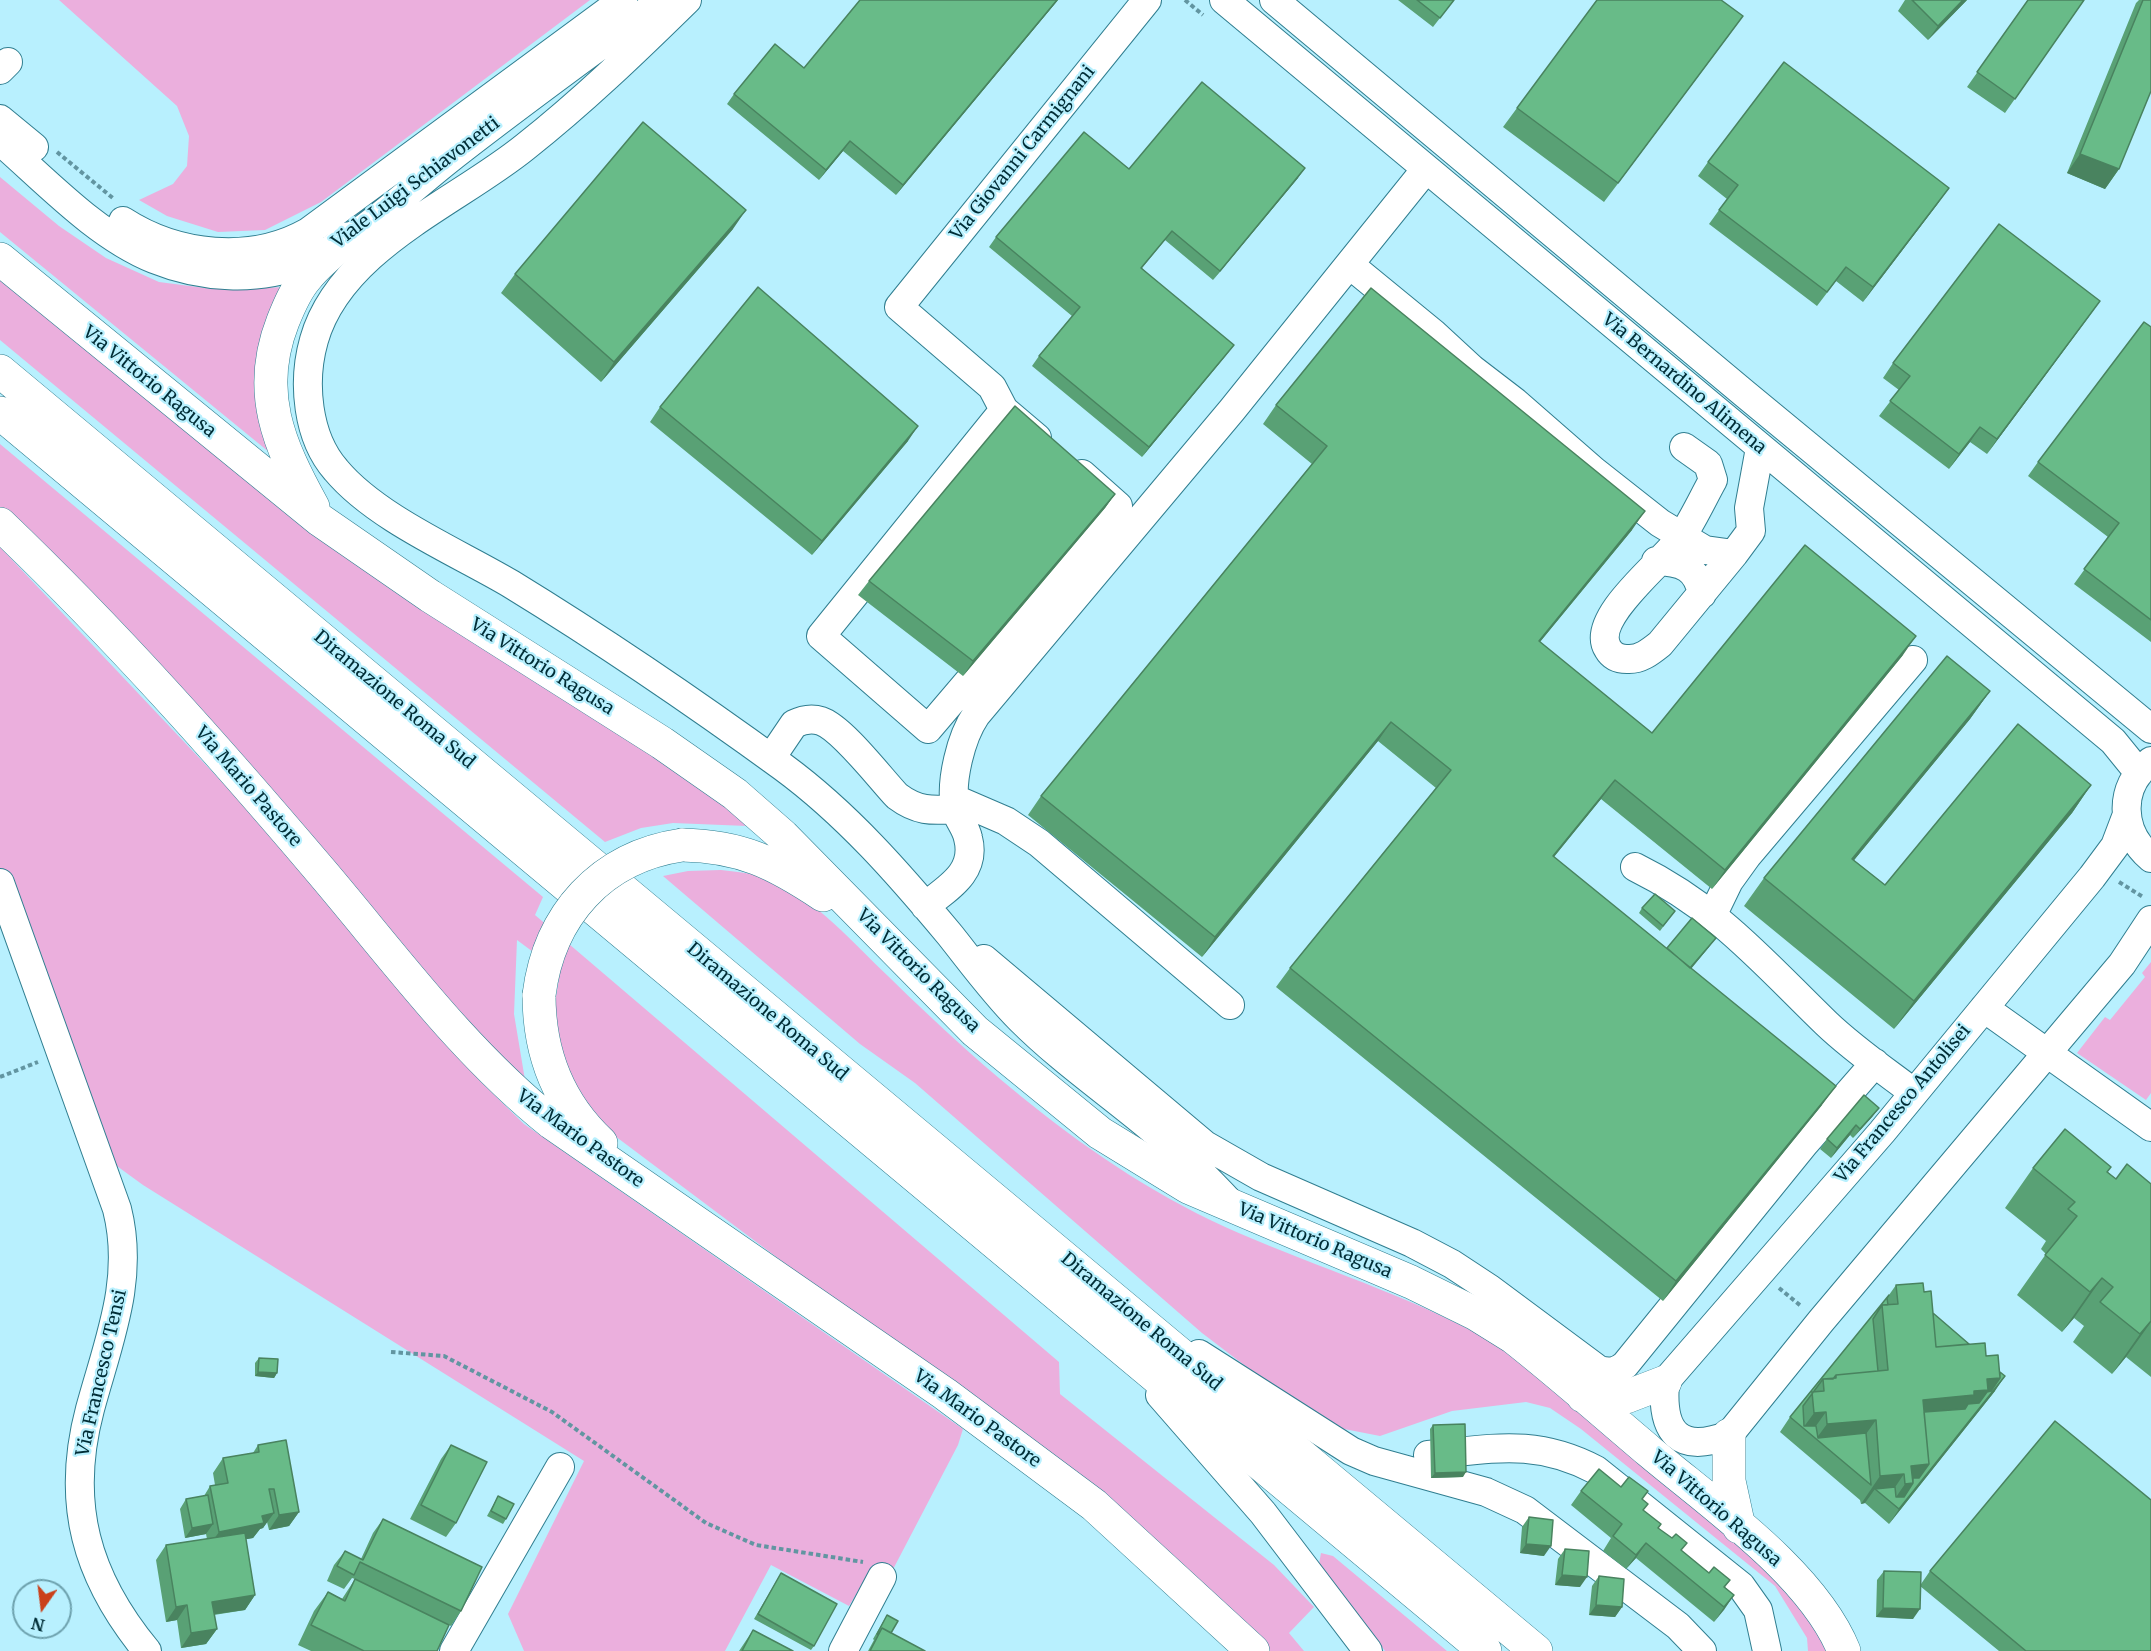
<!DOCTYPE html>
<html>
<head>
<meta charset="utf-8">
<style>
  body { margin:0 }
  #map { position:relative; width:2151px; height:1651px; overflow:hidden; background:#b8f0fe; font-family:Merriweather,serif }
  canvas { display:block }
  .north { position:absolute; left:12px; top:1579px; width:60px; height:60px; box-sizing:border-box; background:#b8f0fe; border:2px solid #6ea2ae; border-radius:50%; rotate:194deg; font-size:16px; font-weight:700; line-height:24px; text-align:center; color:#002d36 }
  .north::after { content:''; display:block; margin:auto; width:21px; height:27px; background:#ca411b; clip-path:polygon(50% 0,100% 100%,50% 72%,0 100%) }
</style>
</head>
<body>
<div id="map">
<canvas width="2151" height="1651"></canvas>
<div class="north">N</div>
</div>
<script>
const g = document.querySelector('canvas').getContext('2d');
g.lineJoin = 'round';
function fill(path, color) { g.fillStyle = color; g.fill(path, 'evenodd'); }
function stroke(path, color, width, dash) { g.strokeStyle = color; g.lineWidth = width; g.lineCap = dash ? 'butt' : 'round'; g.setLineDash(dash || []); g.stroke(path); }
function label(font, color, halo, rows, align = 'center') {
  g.font = font + ' Merriweather,serif'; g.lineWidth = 4.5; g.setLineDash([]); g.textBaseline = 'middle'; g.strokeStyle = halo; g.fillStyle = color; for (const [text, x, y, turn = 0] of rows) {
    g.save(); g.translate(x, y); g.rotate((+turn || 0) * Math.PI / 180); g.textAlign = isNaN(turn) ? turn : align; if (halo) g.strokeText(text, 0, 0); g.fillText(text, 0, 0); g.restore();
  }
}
fill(new Path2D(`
  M 59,0 L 590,0 L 321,202 L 265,230 L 218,232 L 167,216 L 139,200 L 173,184 L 187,166 L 189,136 L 177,106 Z
  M 0,177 L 59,226 L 106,258 L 159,282 L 213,289 L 290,287 C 277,307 260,330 257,355 C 254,381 261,427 269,452 L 0,232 Z
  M 0,276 L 698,783 L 747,826 L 673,823 L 641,828 L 605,842 L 0,340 Z
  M 0,444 L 543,897 L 535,915 L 1059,1362 L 1060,1394 L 1274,1565 L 1314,1607 L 1289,1633 L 1304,1651 L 1268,1651 L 851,1313 L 603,1127 L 578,1101 L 557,1039 L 555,1003 L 560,972 L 517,940 L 514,1014 L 525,1080 L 463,1018 L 0,509 Z
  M 0,547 L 290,854 L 480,1081 L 524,1124 L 963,1429 L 958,1445 L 889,1577 L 874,1565 L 849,1606 L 771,1565 L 725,1651 L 524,1651 L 508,1614 L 584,1461 L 143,1185 L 110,1161 L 0,881 Z
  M 721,870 C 738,872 755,873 771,880 C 818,901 853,943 889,977 C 938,1025 988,1071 1042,1113 C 1107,1164 1177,1208 1253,1239 C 1336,1274 1423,1301 1501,1347 L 1778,1578 L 1830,1651 L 1808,1651 L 1807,1638 L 1775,1586 L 1581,1429 L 1550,1408 L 1526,1402 L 1452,1411 L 1380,1436 L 1334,1427 L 1248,1368 L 1202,1333 L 915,1083 L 860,1044 L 663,876 L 688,871 Z
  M 2151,962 L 2151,1093 L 2146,1100 L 2077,1053 L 2105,1017 L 2110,1020 L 2145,977 L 2142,973 Z
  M 1321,1553 L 1333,1556 L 1447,1651 L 1385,1651 L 1319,1564 Z`), '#ebafdd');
const minor = new Path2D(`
  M 687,0 C 635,51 582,102 525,147 C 456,203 340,248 314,340 C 302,382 307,437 336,470 C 376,518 457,552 511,584 C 604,641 695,703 783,767 C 847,814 900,875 950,935 C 973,964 994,993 1020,1019 C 1061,1060 1109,1093 1153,1130 C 1182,1153 1207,1178 1232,1205
  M 1224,0 L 2113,741 L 2139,773
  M 1274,0 L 1745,394 L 2151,729
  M 0,70 L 8,62
  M 0,119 L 34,147
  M 0,141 C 46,181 97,236 154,259 C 201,278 257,282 305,263 C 356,242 405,194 448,160 C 518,105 590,53 662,0
  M 123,221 C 177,256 251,264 308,232 L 623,0
  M 1350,265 L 1433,333 L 1472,369 L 1515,402 L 1594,471 L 1660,523 L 1705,550 L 1734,554 L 1751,531 L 1749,508 L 1760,448
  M 1004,410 L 821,636 L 928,729 L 1118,506 L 1082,474
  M 1037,438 L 1004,410 L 992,387 L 899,307 L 1147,0
  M 1684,447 L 1708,464 L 1713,480 C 1703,498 1694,518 1682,536 C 1667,559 1588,618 1608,649 C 1612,656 1619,659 1627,659 C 1640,660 1650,652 1660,644 L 1734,554
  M 1656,561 C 1682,562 1697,567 1702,594
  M 771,758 L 794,724 C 802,720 812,718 821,721 C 842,728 880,778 897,796 C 917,811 931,811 955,809
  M 2151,761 C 2117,787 2120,832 2151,858
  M 955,799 L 1006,821 L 1039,843 L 1230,1005
  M 2126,817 L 2115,846 L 2092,877 L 1882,1132 L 1665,1382 C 1661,1433 1679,1454 1729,1435 L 1821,1321 L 2122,964 L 2151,920
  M 1635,867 C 1718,908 1762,961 1826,1023 C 1853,1049 1884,1070 1913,1092
  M 0,883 L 117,1209 C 135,1280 108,1342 90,1409 C 65,1503 86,1577 147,1651
  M 925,906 C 948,888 977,872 968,838 C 966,827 957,818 955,808 C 950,781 961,737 976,715 L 1232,410 L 1426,169
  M 1713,914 L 1729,881 L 1747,856 L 1913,660
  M 984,959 L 1205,1145 L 1261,1177 L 1412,1243 L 1452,1264 L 1490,1289 L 1599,1370 C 1610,1373 1616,1372 1625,1365 L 1805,1143 L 1875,1063
  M 1984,1008 L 2151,1127
  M 1199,1354 L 1351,1451 L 1374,1461 L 1486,1492 L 1525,1510 L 1678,1626 L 1702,1651
  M 1160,1395 L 1263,1513 L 1368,1651
  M 1428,1455 C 1493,1449 1535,1438 1596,1470 L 1741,1586 L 1758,1610 L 1767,1651
  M 454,1651 L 560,1467
  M 843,1651 L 882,1577`);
const highway = new Path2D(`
  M 0,259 L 320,520 L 430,596 L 662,743 L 735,794 L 783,836 L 975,1031 L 1100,1133 L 1188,1187 L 1411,1282 L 1476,1314 L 1513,1337 C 1560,1374 1605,1414 1650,1452 C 1713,1505 1813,1574 1844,1651
  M 0,371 L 1536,1651
  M 0,413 L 1485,1651
  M 313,507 C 279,445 255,392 283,321 C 289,306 296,289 307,277 C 318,263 334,251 347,239
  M 0,524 C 114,633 218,750 320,870 C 394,957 462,1051 552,1123 L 945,1394 L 1094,1505 L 1253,1651
  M 682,845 C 741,846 775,863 823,895
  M 539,995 C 539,1052 558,1103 601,1143
  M 1583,1396 L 1626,1397 L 1665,1382
  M 1729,1435 L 1729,1481 L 1739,1527`);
stroke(minor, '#307e90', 30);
stroke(highway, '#307e90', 34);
stroke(new Path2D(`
  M 1185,0 L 1203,15
  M 57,152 L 114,199
  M 2119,882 L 2143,897
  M 0,1077 L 38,1062
  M 1779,1288 L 1801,1306
  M 391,1352 L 444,1356 L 552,1412 L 706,1523 L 756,1545 L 863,1562`), '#6295a1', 4, [4.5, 3]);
stroke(minor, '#fff', 28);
stroke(highway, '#fff', 33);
const highwayBridge = new Path2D(`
  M 539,995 C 549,915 601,857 682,845`);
stroke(highwayBridge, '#307e90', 34, []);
stroke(highwayBridge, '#fff', 33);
fill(new Path2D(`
  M 1058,0 L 896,195 L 843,151 L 819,180 L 727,104 L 734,94 L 804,68 Z
  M 1398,0 L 1454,0 L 1433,27 Z
  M 1905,0 L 1967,0 L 1928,40 L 1898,11 Z
  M 2028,0 L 2084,0 L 2005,113 L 1967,87 Z
  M 2139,0 L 2151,0 L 2119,169 L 2105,189 L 2067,173 L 2136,3 Z
  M 1729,35 L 1604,202 L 1503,127 L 1517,108 Z
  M 1708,162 L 1939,202 L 1863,302 L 1836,281 L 1817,306 L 1709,224 L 1727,199 L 1698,176 Z
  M 1129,169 L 1298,178 L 1213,280 L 1165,240 L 1142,268 L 1227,354 L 1142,457 L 1032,366 L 1039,356 L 1072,316 L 989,247 L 996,237 Z
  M 733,229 L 601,382 L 501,293 L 515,274 Z
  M 2090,315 L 1987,454 L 1970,442 L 1949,469 L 1879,416 L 1899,390 L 1883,378 L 1893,363 Z
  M 2151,327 L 2151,642 L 2074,584 L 2108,537 L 2028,476 L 2038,462 Z
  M 1276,405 L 1632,530 L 1540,642 L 1652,733 L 1903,655 L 1712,889 L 1601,799 L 1554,857 L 1666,948 L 1709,947 L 1691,969 L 1822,1105 L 1663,1301 L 1276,987 L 1290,968 L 1436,788 L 1378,741 L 1202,957 L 1028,815 L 1041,796 L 1312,464 L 1263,424 Z
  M 660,407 L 908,441 L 812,555 L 650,422 Z
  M 1115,494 L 1105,508 L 963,676 L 858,595 L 869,581 Z
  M 1990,691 L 1970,719 L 1854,860 L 1885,885 L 2091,785 L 2072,813 L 1894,1029 L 1744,906 L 1764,878 Z
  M 1642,908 L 1675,911 L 1660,931 L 1639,913 Z
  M 1879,1108 L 1872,1117 L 1853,1138 L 1850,1135 L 1831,1158 L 1820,1149 L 1827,1139 Z
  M 2033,1168 L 2108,1172 L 2116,1179 L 2151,1184 L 2151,1377 L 2126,1357 L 2112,1374 L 2073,1342 L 2084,1326 L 2074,1318 L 2062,1332 L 2017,1295 L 2046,1254 L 2041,1249 L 2046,1241 L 2005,1208 Z
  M 1896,1285 L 1901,1285 L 1924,1292 L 1933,1313 L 1969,1344 L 1986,1356 L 1995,1391 L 1889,1524 L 1865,1503 L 1861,1504 L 1860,1500 L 1780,1432 L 1790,1417 L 1889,1295 Z
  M 259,1358 L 277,1373 L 274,1378 L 255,1376 L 255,1363 Z
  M 1433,1425 L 1463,1477 L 1431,1478 L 1430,1429 Z
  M 258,1445 L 299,1512 L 289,1526 L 269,1530 L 267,1522 L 263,1528 L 260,1529 L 253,1538 L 246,1539 L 255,1595 L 245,1610 L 214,1615 L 217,1629 L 206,1644 L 181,1648 L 177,1620 L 166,1622 L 156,1560 L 166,1545 L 207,1539 L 206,1534 L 185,1538 L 180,1509 L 186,1499 L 204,1496 L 210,1486 L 215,1485 L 213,1473 L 223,1458 L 253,1453 Z
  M 451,1445 L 456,1523 L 446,1537 L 410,1519 L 441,1459 Z
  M 1621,1487 L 1642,1500 L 1643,1510 L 1658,1528 L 1682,1551 L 1709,1573 L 1730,1580 L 1725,1587 L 1734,1595 L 1714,1622 L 1636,1558 L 1626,1569 L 1603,1551 L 1611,1538 L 1571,1505 L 1581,1491 Z
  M 498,1496 L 506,1519 L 503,1524 L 487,1516 Z
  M 1529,1517 L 1544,1556 L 1520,1553 L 1522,1527 Z
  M 383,1519 L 461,1611 L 451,1626 L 449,1625 L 437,1651 L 311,1651 L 298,1645 L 314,1611 L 328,1592 L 342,1599 L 355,1579 L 352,1578 L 344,1589 L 327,1581 L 334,1565 L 345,1551 L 361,1559 L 373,1533 Z
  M 1565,1549 L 1580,1587 L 1555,1585 L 1558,1559 Z
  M 1884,1571 L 1921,1584 L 1930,1571 L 2151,1651 L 1999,1651 L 1920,1586 L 1913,1619 L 1876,1617 L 1877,1580 Z
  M 781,1573 L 814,1646 L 811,1650 L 754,1619 Z
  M 1599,1576 L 1622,1607 L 1615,1617 L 1589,1615 L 1592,1586 Z
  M 887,1615 L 891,1633 L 925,1651 L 868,1651 L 874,1640 L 873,1639 Z
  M 753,1630 L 793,1651 L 739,1651 Z`), '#59a175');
fill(new Path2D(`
  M 1057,0 L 1058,0 L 896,195 L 903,185 Z
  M 1963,0 L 1967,0 L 1928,40 L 1938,26 Z
  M 1743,16 L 1729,35 L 1604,202 L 1618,183 Z
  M 850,141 L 843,151 L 819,180 L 826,170 Z
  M 2080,154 L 2119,169 L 2105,189 L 2067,173 Z
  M 1305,168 L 1298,178 L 1213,280 L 1220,271 Z
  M 1949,188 L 1939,202 L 1863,302 L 1873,287 Z
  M 746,210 L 733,229 L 601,382 L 614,362 Z
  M 2100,301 L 2090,315 L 1987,454 L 1997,439 Z
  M 1234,345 L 1227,354 L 1142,457 L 1149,447 Z
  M 918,426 L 908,441 L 812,555 L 822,541 Z
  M 1980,427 L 1970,442 L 1949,469 L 1959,454 Z
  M 1115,494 L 1105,508 L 963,676 L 973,661 Z
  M 1645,511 L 1632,530 L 1525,660 L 1539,641 Z
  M 1916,636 L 1903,655 L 1712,889 L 1725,870 Z
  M 1990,691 L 1970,719 L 1832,887 L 1852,859 Z
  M 1391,722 L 1378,741 L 1202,957 L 1215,937 Z
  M 1615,780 L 1601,799 L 1539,875 L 1553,856 Z
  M 2091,785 L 2072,813 L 1894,1029 L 1914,1001 Z
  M 1716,938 L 1709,947 L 1683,978 L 1690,968 Z
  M 1836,1086 L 1822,1105 L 1663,1301 L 1676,1281 Z
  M 1879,1108 L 1872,1117 L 1853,1138 L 1860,1129 Z
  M 1856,1125 L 1850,1135 L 1831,1158 L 1837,1148 Z
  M 2102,1278 L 2074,1318 L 2062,1332 L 2090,1292 Z
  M 2151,1322 L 2126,1357 L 2112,1374 L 2140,1334 Z
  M 258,1372 L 277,1373 L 274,1378 L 255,1376 Z
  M 2005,1376 L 1995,1391 L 1889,1524 L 1899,1509 Z
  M 2000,1378 L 1981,1406 L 1915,1427 L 1923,1400 L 1974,1391 L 1987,1379 Z
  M 1826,1412 L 1810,1434 L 1803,1428 L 1814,1413 Z
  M 1876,1420 L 1856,1448 L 1816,1439 L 1827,1424 Z
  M 1929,1464 L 1909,1492 L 1897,1507 L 1892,1503 L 1905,1484 L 1911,1466 Z
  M 1466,1472 L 1463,1477 L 1431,1478 L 1435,1473 Z
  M 1904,1474 L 1887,1499 L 1875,1489 L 1865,1503 L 1861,1504 L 1880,1476 Z
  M 299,1512 L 289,1526 L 269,1530 L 279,1515 Z
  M 274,1513 L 263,1528 L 260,1529 L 253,1538 L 209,1546 L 219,1532 L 262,1516 Z
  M 213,1524 L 206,1534 L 185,1538 L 192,1528 Z
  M 1646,1543 L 1636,1558 L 1626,1569 L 1636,1555 Z
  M 1526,1544 L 1551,1546 L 1544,1556 L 1520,1553 Z
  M 1562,1575 L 1587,1577 L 1580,1587 L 1555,1585 Z
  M 255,1595 L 245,1610 L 202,1616 L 212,1602 Z
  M 1734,1595 L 1724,1610 L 1714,1622 L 1724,1607 Z
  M 187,1605 L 177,1620 L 166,1622 L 176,1607 Z
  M 1596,1605 L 1622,1607 L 1615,1617 L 1589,1615 Z
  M 1883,1608 L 1920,1609 L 1913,1619 L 1876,1617 Z
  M 217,1629 L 206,1644 L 181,1648 L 191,1633 Z`), '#49835f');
const building = new Path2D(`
  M 860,0 L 1057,0 L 903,185 L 850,141 L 826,170 L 734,94 L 775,44 L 804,68 Z
  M 1417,0 L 1454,0 L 1440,18 Z
  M 1597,0 L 1721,0 L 1743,16 L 1618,183 L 1517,108 Z
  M 1912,0 L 1963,0 L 1938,26 Z
  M 2028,0 L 2084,0 L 2015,99 L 1977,72 Z
  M 2143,0 L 2151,0 L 2151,91 L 2119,169 L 2080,154 Z
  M 1784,62 L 1949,188 L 1873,287 L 1846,267 L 1827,292 L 1719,210 L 1738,185 L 1708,162 Z
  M 1202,82 L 1305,168 L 1220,271 L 1172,231 L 1141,268 L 1234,345 L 1149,447 L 1039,356 L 1080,307 L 996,237 L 1084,132 L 1129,169 Z
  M 643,122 L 746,210 L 614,362 L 515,274 Z
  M 1999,224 L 2100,301 L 1997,439 L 1980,427 L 1959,454 L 1890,401 L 1910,376 L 1893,363 Z
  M 758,287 L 918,426 L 822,541 L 660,407 Z
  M 1371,288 L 1645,511 L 1539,641 L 1652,733 L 1805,545 L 1916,636 L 1725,870 L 1615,780 L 1553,856 L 1836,1086 L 1676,1281 L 1290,968 L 1451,770 L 1391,722 L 1215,937 L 1041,796 L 1327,446 L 1276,405 Z
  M 2144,322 L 2151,327 L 2151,620 L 2084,569 L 2119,523 L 2038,462 Z
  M 1015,406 L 1115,494 L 973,661 L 869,581 Z
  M 1947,656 L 1990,691 L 1852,859 L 1885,885 L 2018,724 L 2091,785 L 1914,1001 L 1764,878 Z
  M 1655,894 L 1675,911 L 1663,926 L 1642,908 Z
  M 1692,918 L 1716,938 L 1690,968 L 1667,948 Z
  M 1864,1095 L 1879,1108 L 1860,1129 L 1856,1125 L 1837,1148 L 1827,1139 Z
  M 2065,1129 L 2111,1167 L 2107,1172 L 2116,1179 L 2127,1164 L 2151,1184 L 2151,1321 L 2140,1334 L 2100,1302 L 2113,1287 L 2102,1278 L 2090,1292 L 2045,1255 L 2077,1216 L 2068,1209 L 2075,1202 L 2033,1168 Z
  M 1923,1283 L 1924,1292 L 1931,1291 L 1936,1347 L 1985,1343 L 1986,1356 L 1998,1355 L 2000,1378 L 1987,1379 L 1988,1390 L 1974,1391 L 1974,1395 L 1923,1400 L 1929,1464 L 1911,1466 L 1913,1483 L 1905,1484 L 1904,1474 L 1880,1476 L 1876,1420 L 1827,1424 L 1826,1412 L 1814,1413 L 1812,1392 L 1824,1391 L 1823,1379 L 1836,1378 L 1836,1375 L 1888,1370 L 1882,1305 L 1898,1304 L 1896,1285 Z
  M 1889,1295 L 1887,1298 L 1888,1305 L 1882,1305 L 1873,1319 L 1878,1371 L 1836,1375 L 1833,1379 L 1823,1379 L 1803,1406 L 1804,1426 L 1816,1426 L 1818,1438 L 1866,1433 L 1871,1485 L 1790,1417 Z
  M 1933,1313 L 1969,1344 L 1936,1347 Z
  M 259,1358 L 278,1359 L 277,1373 L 258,1372 Z
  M 2000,1372 L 2005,1376 L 1899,1509 L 1875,1489 L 1895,1487 L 1896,1497 L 1904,1497 L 1913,1483 L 1913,1478 L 1919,1478 L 1929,1464 L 1924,1412 L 1965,1409 L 1968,1404 L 1979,1403 L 1987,1392 L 1991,1391 L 2000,1378 Z
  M 2055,1421 L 2151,1500 L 2151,1651 L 2026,1651 L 1930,1571 Z
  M 1465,1424 L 1466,1472 L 1435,1473 L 1433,1425 Z
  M 286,1440 L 299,1512 L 279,1515 L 274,1489 L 269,1489 L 274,1513 L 262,1516 L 264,1523 L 219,1532 L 210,1486 L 228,1483 L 223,1458 L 259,1452 L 258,1445 Z
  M 451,1445 L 487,1462 L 456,1523 L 421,1505 Z
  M 1599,1469 L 1621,1487 L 1629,1477 L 1648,1491 L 1642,1499 L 1648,1504 L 1643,1510 L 1661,1524 L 1658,1528 L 1672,1538 L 1676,1534 L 1687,1543 L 1681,1550 L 1709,1573 L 1714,1567 L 1730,1580 L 1724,1587 L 1734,1595 L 1724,1607 L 1646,1543 L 1636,1555 L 1613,1536 L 1622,1524 L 1581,1491 Z
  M 208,1495 L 213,1524 L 192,1528 L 186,1499 Z
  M 498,1496 L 514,1504 L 506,1519 L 491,1511 Z
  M 1529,1517 L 1553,1520 L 1551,1546 L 1526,1544 Z
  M 383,1519 L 482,1567 L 461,1611 L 360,1562 L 354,1575 L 337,1566 L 345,1551 L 363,1560 Z
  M 245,1533 L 255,1595 L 212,1602 L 217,1629 L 191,1633 L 187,1605 L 176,1607 L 166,1545 Z
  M 1565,1549 L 1589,1551 L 1587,1577 L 1562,1575 Z
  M 1884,1571 L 1921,1572 L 1920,1609 L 1883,1608 Z
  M 781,1573 L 837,1604 L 814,1646 L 758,1614 Z
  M 1599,1576 L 1624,1579 L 1622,1607 L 1596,1605 Z
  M 355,1579 L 449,1625 L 437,1651 L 364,1651 L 311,1625 L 328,1592 L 345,1601 Z
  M 887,1615 L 898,1621 L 891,1633 L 882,1628 L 878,1635 L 877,1634 Z
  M 882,1628 L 925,1651 L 870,1651 Z
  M 753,1630 L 793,1651 L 742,1651 Z`);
fill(building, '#68bb88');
stroke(building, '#49835f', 1.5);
label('18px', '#002d36', '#b8f0fe', [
  ["Via Giovanni Carmignani",1023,153,-51],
  ["Viale Luigi Schiavonetti",416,183,-37],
  ["Via Vittorio Ragusa",149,382,39],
  ["Via Bernardino Alimena",1684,384,40],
  ["Via Vittorio Ragusa",542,667,32],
  ["Diramazione Roma Sud",394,700,40],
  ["Via Mario Pastore",248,787,49],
  ["Via Vittorio Ragusa",918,971,45],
  ["Diramazione Roma Sud",767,1012,40],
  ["Via Francesco Antolisei",1903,1104,-50],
  ["Via Mario Pastore",580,1139,36],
  ["Via Vittorio Ragusa",1315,1241,23],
  ["Diramazione Roma Sud",1141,1322,40],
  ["Via Francesco Tensi",102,1373,-77],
  ["Via Mario Pastore",977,1419,36],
  ["Via Vittorio Ragusa",1716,1509,41]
]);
</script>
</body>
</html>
